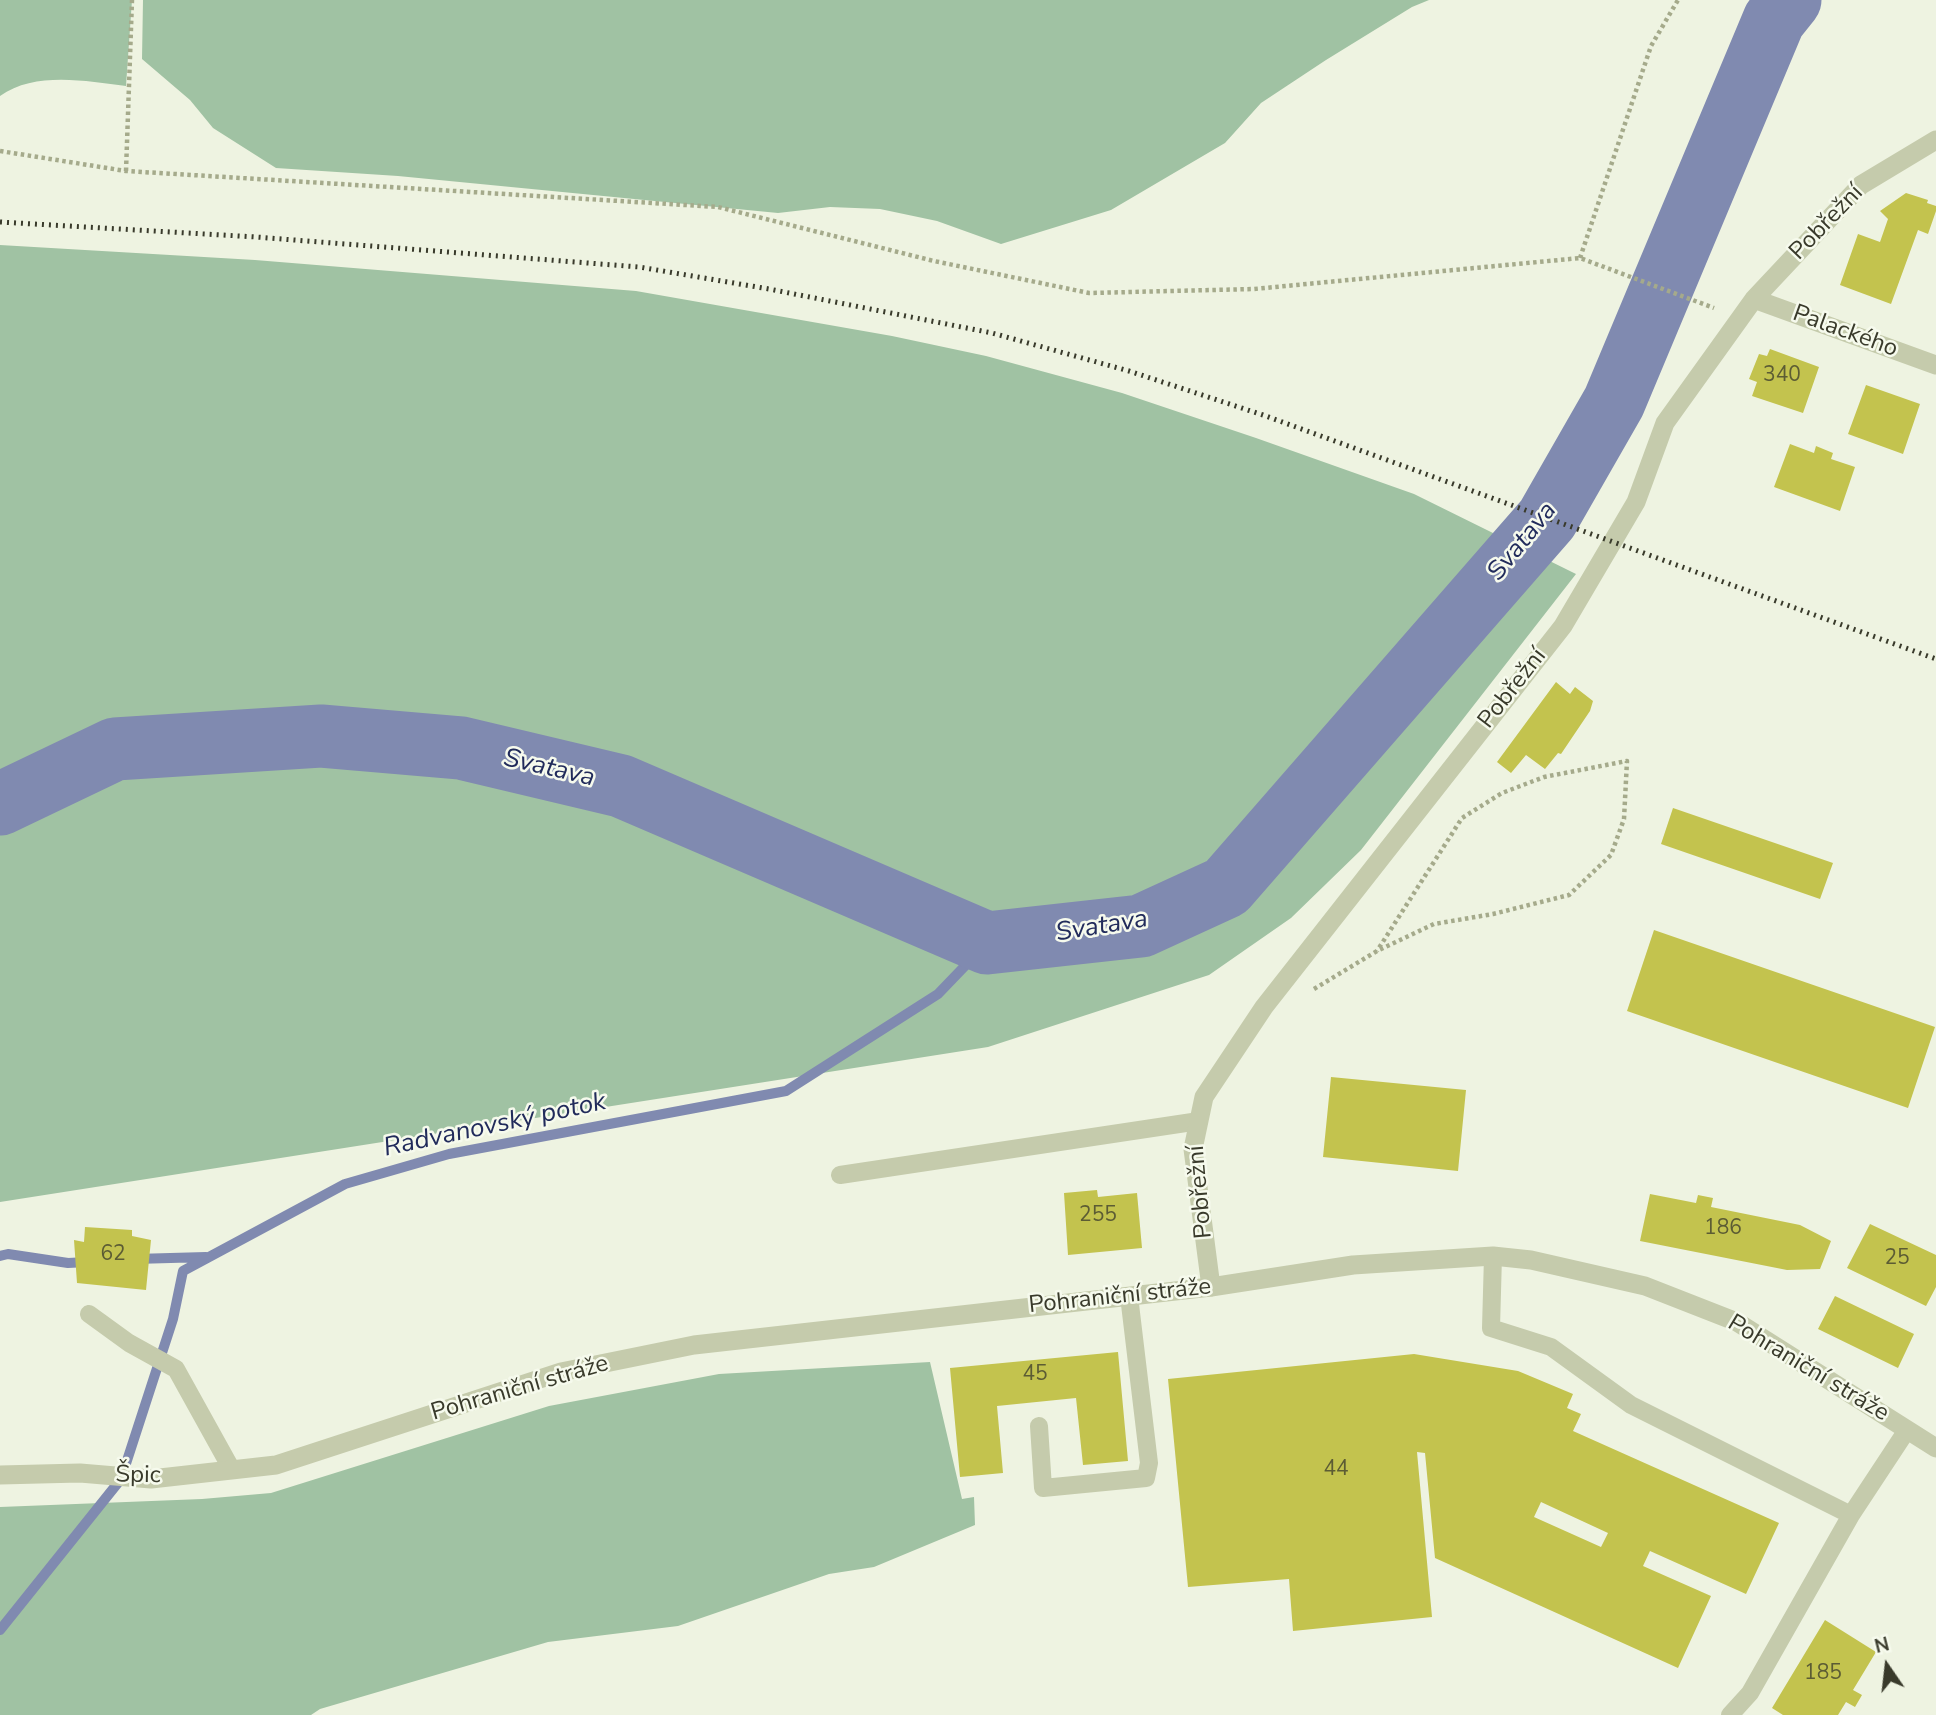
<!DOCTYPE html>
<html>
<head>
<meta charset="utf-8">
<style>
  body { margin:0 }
  #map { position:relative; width:1936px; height:1715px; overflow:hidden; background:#eef3e1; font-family:"Nunito Sans",sans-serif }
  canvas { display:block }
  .north { position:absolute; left:1852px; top:1631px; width:70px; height:70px; -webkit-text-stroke:5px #f6faed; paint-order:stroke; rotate:346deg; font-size:19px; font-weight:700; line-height:28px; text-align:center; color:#393a2b }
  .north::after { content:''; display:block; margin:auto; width:24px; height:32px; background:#393a2b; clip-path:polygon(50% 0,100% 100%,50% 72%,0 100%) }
</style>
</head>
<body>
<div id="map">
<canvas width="1936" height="1715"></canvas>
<div class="north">N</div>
</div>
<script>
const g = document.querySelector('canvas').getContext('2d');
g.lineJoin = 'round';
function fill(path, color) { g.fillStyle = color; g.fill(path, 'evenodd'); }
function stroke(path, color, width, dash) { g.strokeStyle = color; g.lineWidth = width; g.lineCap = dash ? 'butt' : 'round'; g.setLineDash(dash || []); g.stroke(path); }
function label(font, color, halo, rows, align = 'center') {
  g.font = font + ' "Nunito Sans",sans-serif'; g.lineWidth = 5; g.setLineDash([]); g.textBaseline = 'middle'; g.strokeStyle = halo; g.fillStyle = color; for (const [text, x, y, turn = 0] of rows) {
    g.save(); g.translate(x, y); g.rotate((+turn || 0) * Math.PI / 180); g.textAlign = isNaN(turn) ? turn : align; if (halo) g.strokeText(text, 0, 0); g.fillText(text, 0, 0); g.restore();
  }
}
fill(new Path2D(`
  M 0,0 L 132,0 L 126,86 C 86,81 35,71 0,96 Z
  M 143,0 L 1429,0 L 1412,7 L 1326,60 L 1261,103 L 1225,143 L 1111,210 L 1001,244 L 937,221 L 880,209 L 830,207 L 778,213 L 398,176 L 276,168 L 213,128 L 190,100 L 142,59 Z
  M 0,245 L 255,260 L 636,291 L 892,336 L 986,356 L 1122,393 L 1256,438 L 1414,494 L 1576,574 L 1361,850 L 1291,918 L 1209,975 L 988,1047 L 0,1202 Z
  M 930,1362 L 962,1499 L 974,1497 L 975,1525 L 874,1567 L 829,1574 L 678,1626 L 548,1642 L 320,1709 L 311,1715 L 0,1715 L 0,1507 L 202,1499 L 271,1493 L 549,1406 L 719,1374 Z`), '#a0c2a3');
stroke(new Path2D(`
  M 0,1256 L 8,1254 L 68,1263 L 87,1262
  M 135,1259 L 206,1257
  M 0,1630 L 121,1479 L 173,1319 L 183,1271 L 345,1184 L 449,1154 L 786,1091 L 938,994 L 987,943`), '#808ab0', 10);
stroke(new Path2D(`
  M 0,804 L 115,749 L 321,736 L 461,748 L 621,786 L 987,943 L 1141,926 L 1226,887 L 1547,519 L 1614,402 L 1774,20 L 1790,0`), '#808ab0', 63);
fill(new Path2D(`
  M 1906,193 L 1928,200 L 1927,203 L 1936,206 L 1936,211 L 1928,234 L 1918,230 L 1891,304 L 1840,285 L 1858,234 L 1880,242 L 1888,219 L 1880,211 Z
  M 1770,349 L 1819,367 L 1803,413 L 1752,396 L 1757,382 L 1749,379 L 1759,354 L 1767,356 Z
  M 1866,385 L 1920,404 L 1903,454 L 1848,434 Z
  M 1790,444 L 1814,453 L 1816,446 L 1833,453 L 1831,459 L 1855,467 L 1840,511 L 1774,487 Z
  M 1556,682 L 1570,694 L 1575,687 L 1593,701 L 1590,711 L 1561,754 L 1558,753 L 1545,769 L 1526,755 L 1511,773 L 1497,762 Z
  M 1673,808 L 1833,863 L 1820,899 L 1661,844 Z
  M 1654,930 L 1935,1027 L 1908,1108 L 1627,1011 Z
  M 1331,1077 L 1466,1090 L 1458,1171 L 1323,1157 Z
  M 1097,1190 L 1098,1197 L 1137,1193 L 1142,1248 L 1068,1255 L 1064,1193 Z
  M 1650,1194 L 1696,1203 L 1698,1195 L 1713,1198 L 1711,1207 L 1800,1225 L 1831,1241 L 1820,1269 L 1787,1270 L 1640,1241 Z
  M 1870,1224 L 1936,1255 L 1936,1287 L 1926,1306 L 1847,1268 Z
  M 85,1227 L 132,1230 L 132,1236 L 151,1240 L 146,1290 L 77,1283 L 74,1240 L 84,1242 Z
  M 1835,1296 L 1914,1334 L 1898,1368 L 1818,1329 Z
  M 1118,1352 L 1128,1461 L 1083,1465 L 1076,1398 L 997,1406 L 1003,1473 L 960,1477 L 950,1368 Z
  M 1414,1354 L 1518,1371 L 1573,1394 L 1567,1408 L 1581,1414 L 1573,1431 L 1779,1523 L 1746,1594 L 1650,1551 L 1643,1566 L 1711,1596 L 1678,1668 L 1435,1558 L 1425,1453 L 1417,1452 L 1432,1617 L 1293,1631 L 1289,1579 L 1188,1587 L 1168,1379 ZM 1541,1502 L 1608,1533 L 1601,1547 L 1534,1517 Z
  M 1825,1620 L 1876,1652 L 1853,1690 L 1862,1695 L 1855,1707 L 1846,1702 L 1838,1715 L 1783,1715 L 1772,1708 Z`), '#c3c34e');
stroke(new Path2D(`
  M 0,151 L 126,171 L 718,207 L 934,261 L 1089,293 L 1254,289 L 1580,258 L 1714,308
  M 126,171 L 132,0
  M 1580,258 L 1651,46 L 1678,0
  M 1314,989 L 1377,951 L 1434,924 L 1493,914 L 1569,895 L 1611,855 L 1624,819 L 1627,761 L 1544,777 L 1502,793 L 1462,818 L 1377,951`), '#a5aa8b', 4.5, [3.5, 3.5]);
stroke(new Path2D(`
  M 840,1175 L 1199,1121
  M 1493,1256 L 1491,1328 L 1551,1347 L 1631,1405 L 1851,1515
  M 89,1314 L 129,1343 L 176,1369 L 232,1470
  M 1039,1426 L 1043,1488 L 1146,1478 L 1149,1463 L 1129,1296
  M 1730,1715 L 1750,1693 L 1851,1515 L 1907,1430`), '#c5cbac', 18);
stroke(new Path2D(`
  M 1754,299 L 1936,365
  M 1211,1287 L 1193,1149 L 1204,1097 L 1264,1007 L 1563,626 L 1636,502 L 1665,423 L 1754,299 L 1861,185 L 1936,140`), '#c5cbac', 19);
stroke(new Path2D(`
  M 0,1475 L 80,1473 L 151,1479 L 276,1465 L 561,1372 L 694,1345 L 1211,1287 L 1353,1265 L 1493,1256 L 1531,1260 L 1645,1286 L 1737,1322 L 1936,1448`), '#c5cbac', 19);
stroke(new Path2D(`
  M 0,222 L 256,237 L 639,267 L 769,289 L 992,333 L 1129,371 L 1263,415 L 1936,659`), '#393a2b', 5, [2, 5]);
label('21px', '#5c5c34', null, [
  ["340",1782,376],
  ["255",1098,1216],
  ["186",1723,1229],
  ["62",113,1255],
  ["25",1897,1259],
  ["45",1035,1375],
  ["44",1336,1470],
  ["185",1823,1674]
]);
label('24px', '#393a2b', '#f6faed', [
  ["Pobřežní",1827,223,-46],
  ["Palackého",1845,332,20],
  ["Pobřežní",1513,689,-52],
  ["Pobřežní",1201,1192,-95],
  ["Pohraniční stráže",1120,1297,-6],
  ["Pohraniční stráže",1808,1369,31],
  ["Pohraniční stráže",520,1389,-16],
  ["Špic",138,1476,1]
]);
label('italic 26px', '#212b5b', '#f6faed', [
  ["Svatava",1523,542,-51],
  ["Svatava",549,769,13],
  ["Svatava",1102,927,-9],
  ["Radvanovský potok",495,1126,-12]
]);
</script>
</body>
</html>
